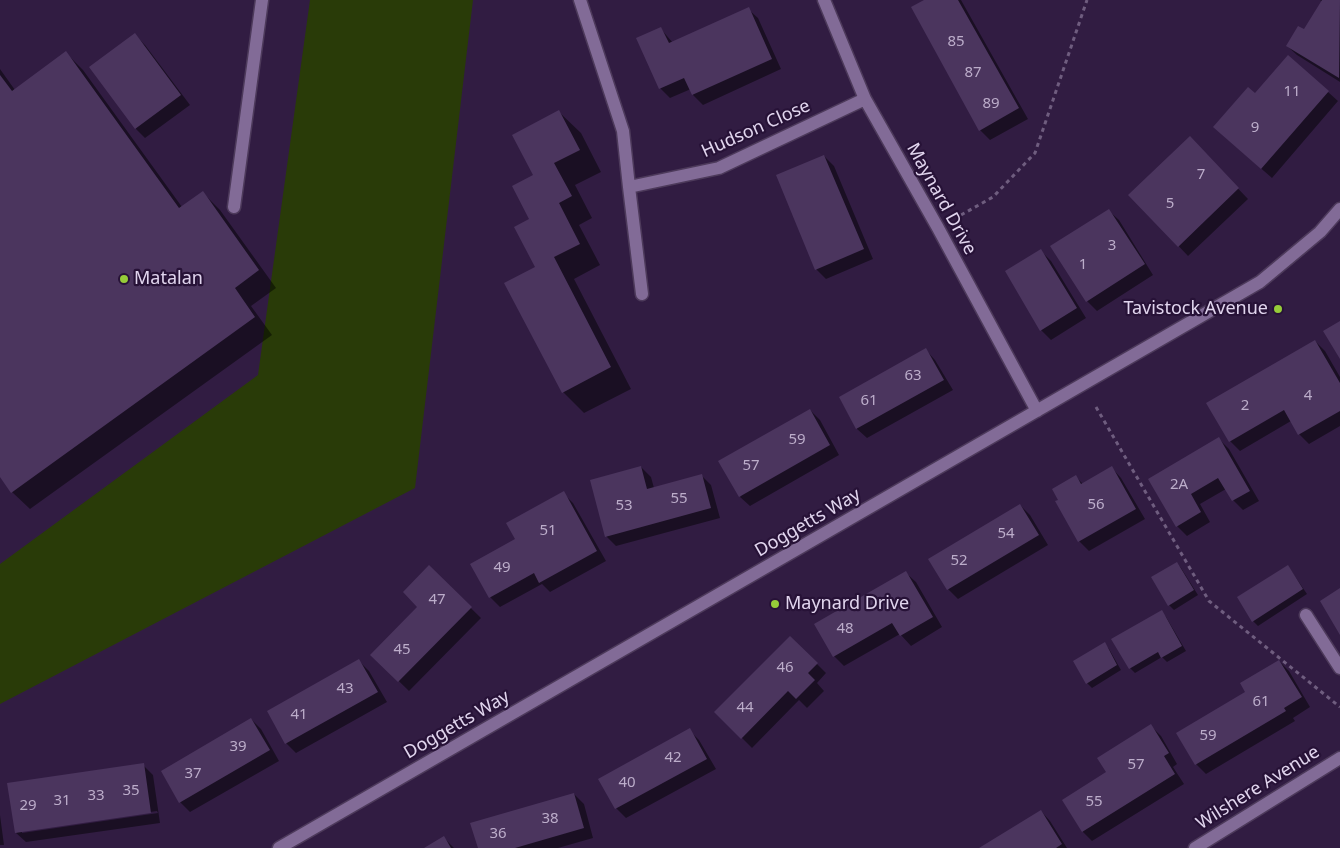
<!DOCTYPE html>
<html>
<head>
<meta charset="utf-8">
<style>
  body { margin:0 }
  canvas { display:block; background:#311c42 }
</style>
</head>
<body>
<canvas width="1340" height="848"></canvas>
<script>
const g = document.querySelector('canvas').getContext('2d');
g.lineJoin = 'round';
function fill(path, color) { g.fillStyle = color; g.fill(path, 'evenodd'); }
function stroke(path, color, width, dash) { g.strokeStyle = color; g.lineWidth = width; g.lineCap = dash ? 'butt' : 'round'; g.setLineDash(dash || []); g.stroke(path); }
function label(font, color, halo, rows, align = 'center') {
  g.font = font + ' "Noto Sans",sans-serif'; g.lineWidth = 4.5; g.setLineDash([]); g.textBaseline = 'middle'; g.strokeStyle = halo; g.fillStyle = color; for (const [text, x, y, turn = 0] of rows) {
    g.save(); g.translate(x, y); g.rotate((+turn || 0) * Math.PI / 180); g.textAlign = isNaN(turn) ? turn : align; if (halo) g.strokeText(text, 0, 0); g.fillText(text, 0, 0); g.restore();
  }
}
fill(new Path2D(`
  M 310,0 L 473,0 L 415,488 L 0,704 L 0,564 L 258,375 Z`), '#293b08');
fill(new Path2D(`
  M 926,0 L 961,0 L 1028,119 L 990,140 L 980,130 Z
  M 1320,0 L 1340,0 L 1340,82 L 1297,55 L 1287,46 L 1305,31 L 1323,2 Z
  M 748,9 L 758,18 L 781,69 L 703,105 L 693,95 L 691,89 L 670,98 L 660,88 L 661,29 L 673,43 Z
  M 135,35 L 145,45 L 190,105 L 145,138 L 136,129 L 91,68 Z
  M 66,53 L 83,70 L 182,207 L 203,193 L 220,210 L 276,288 L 251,306 L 272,335 L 30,509 L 12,492 L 0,475 L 0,69 L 15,90 Z
  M 1328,92 L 1338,101 L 1272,178 L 1225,137 L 1255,95 Z
  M 559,112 L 581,133 L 601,172 L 575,185 L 592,218 L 579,225 L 600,265 L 574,279 L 631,389 L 584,413 L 563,392 L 537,267 L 531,219 L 535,175 Z
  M 1190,138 L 1248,199 L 1188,256 L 1130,195 Z
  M 824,156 L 834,166 L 873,259 L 826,279 L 816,269 Z
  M 1109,211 L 1119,220 L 1153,275 L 1097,311 L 1087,301 Z
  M 1041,251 L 1051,261 L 1086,318 L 1051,340 L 1041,330 Z
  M 1315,341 L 1325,351 L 1340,377 L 1340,426 L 1309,444 L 1299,434 L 1291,421 L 1240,451 L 1230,441 Z
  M 926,350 L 935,360 L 953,390 L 867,438 L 857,429 L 840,398 Z
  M 810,410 L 820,420 L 839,455 L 750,506 L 740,497 Z
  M 1219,439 L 1229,449 L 1259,501 L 1243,510 L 1233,500 L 1226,489 L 1200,504 L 1210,522 L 1187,536 L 1177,526 L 1150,479 Z
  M 641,467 L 651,477 L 654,488 L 701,475 L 711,485 L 720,518 L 616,546 L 606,536 Z
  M 1112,468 L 1121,478 L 1145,519 L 1089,551 L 1079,541 L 1060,500 L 1076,477 L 1083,484 Z
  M 563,493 L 573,503 L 606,561 L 550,592 L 542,584 L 500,607 L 490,597 L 517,540 Z
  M 1020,505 L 1030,515 L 1048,545 L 958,599 L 948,589 Z
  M 1177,563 L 1181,568 L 1198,595 L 1174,610 L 1169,605 Z
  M 1288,566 L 1307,594 L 1258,626 L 1253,621 Z
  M 429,567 L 481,618 L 409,691 L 372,655 L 419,607 Z
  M 906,573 L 916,582 L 942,627 L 911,646 L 900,634 L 844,666 L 834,656 L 816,625 Z
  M 1161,612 L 1166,617 L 1186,651 L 1167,662 L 1162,657 L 1135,673 L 1130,668 L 1113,640 Z
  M 790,637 L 826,673 L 817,683 L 824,691 L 807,708 L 799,700 L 752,748 L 716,712 Z
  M 1105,644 L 1109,649 L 1121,670 L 1092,688 L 1087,683 Z
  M 359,661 L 369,671 L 387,702 L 296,753 L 286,743 Z
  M 1279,661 L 1289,671 L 1310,707 L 1293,718 L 1295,721 L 1206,774 L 1196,764 L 1247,692 Z
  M 251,719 L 261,729 L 279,761 L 190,812 L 180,802 L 163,771 Z
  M 1151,726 L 1161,736 L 1177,764 L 1173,767 L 1184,784 L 1092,841 L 1082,831 L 1108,773 Z
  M 689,730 L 699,740 L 716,769 L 626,818 L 616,808 Z
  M 143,765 L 153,775 L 160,823 L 26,842 L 16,833 ZM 157,811 L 158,813 L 22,833 L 22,831 Z
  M 574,794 L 584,804 L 593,838 L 558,848 L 479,848 Z
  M 1041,811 L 1050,821 L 1067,848 L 982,848 Z
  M 0,815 L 4,845 L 0,845 Z
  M 444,838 L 454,848 L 426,848 Z`), '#0007');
fill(new Path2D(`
  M 924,0 L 958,0 L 1019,108 L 979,131 L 911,7 Z
  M 1322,0 L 1340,0 L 1339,78 L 1286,46 L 1298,26 L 1304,29 Z
  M 749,7 L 772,59 L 692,95 L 684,78 L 659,89 L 636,38 L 661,27 L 669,43 Z
  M 135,33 L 181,95 L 135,129 L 89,67 Z
  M 66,51 L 179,208 L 203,191 L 259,270 L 235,288 L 255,317 L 11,493 L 0,477 L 0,75 L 12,91 Z
  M 1288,55 L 1329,91 L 1261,169 L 1213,127 L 1248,87 L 1255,93 Z
  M 559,110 L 580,150 L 554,163 L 572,196 L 559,203 L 580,244 L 554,257 L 611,367 L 562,393 L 504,283 L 535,267 L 514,227 L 529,219 L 512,186 L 533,175 L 512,135 Z
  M 1190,136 L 1239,188 L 1178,247 L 1128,195 Z
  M 824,155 L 864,249 L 815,270 L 776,175 Z
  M 1109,209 L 1145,264 L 1086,302 L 1050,246 Z
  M 1041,249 L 1077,308 L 1040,331 L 1005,271 Z
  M 1340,321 L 1340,359 L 1323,331 Z
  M 1315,340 L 1340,383 L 1340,411 L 1298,435 L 1284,410 L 1229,442 L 1206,403 Z
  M 926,348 L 944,380 L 856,429 L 839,397 Z
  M 810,409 L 830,445 L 739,497 L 718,461 Z
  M 1219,437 L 1250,491 L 1232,501 L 1218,478 L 1191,494 L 1201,512 L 1176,527 L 1148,479 Z
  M 641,466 L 647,489 L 702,474 L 711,508 L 605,537 L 590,480 Z
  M 1112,466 L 1136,509 L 1078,542 L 1055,501 L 1058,500 L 1052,489 L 1076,475 L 1081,484 Z
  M 564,491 L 597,551 L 539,583 L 534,573 L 489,598 L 470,564 L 515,539 L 506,523 Z
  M 1020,504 L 1039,535 L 947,590 L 928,559 Z
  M 1177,562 L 1194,590 L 1168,606 L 1151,577 Z
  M 429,565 L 472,607 L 398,682 L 370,655 L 417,607 L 403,592 Z
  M 1288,565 L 1303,589 L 1252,622 L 1237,597 Z
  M 906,571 L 933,617 L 900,636 L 892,623 L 833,657 L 814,624 Z
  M 1340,588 L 1340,635 L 1320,601 Z
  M 1162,610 L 1182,646 L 1161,658 L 1158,652 L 1129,669 L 1111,639 Z
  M 790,636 L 818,663 L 808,673 L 815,680 L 796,699 L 788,691 L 741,739 L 714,712 Z
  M 1105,642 L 1117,665 L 1086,684 L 1073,661 Z
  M 359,659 L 378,692 L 285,744 L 267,711 Z
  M 1279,660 L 1302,697 L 1284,708 L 1286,711 L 1195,765 L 1176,733 L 1245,692 L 1240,683 Z
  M 251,718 L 270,750 L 179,803 L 161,771 Z
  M 1151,724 L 1169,753 L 1164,756 L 1175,774 L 1082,832 L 1062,800 L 1106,772 L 1097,758 Z
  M 690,728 L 707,759 L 615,809 L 598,779 Z
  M 144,763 L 151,813 L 15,833 L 7,783 Z
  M 574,793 L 584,828 L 515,848 L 478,848 L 470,823 Z
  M 1041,810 L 1062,844 L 1056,848 L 979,848 Z
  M 444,836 L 451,848 L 424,848 Z`), '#4b355e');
const minor = new Path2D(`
  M 580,0 L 623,131 L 629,187 L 719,168 L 865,99
  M 824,0 L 865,99 L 938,228 L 1037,411
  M 629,187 L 642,294
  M 234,207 L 262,0
  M 1306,615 L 1340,668
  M 279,848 L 1260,282 L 1320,232 L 1340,209
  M 1195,848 L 1340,758`);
stroke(minor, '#4d3a5b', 15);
stroke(new Path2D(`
  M 961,215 L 993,197 L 1035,153 L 1087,0
  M 1096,407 L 1209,601 L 1340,707`), '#6f5d7f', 3, [4, 4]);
stroke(minor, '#826b97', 12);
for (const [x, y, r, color] of [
  [124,279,5,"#96cc39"],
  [1278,309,5,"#96cc39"],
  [775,604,5,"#96cc39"]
]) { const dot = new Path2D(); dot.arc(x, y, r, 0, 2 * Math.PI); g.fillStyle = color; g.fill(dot); stroke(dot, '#271237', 2); }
label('15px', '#bcadca', null, [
  ["85",956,42],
  ["87",973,73],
  ["11",1292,92],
  ["89",991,104],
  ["9",1255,128],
  ["7",1201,175],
  ["5",1170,204],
  ["3",1112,246],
  ["1",1083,265],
  ["63",913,376],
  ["4",1308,396],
  ["61",869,401],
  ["2",1245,406],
  ["59",797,440],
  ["57",751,466],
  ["2A",1179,485],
  ["55",679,499],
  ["56",1096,505],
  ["53",624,506],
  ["51",548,531],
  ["54",1006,534],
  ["52",959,561],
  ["49",502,568],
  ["47",437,600],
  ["48",845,629],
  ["45",402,650],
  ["46",785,668],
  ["43",345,689],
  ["61",1261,702],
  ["44",745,708],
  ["41",299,715],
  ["59",1208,736],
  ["39",238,747],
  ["42",673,758],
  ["57",1136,765],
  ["37",193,774],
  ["40",627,783],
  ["35",131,791],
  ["33",96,796],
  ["31",62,801],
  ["55",1094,802],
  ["29",28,806],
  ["38",550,819],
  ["36",498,834]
]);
label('18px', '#e1d5ee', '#271237', [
  ["Hudson Close",756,129,-24],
  ["Maynard Drive",941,199,61],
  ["Doggetts Way",808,523,-30],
  ["Doggetts Way",457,725,-30],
  ["Wilshere Avenue",1258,788,-32]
]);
label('18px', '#e1d5ee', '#271237', [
  ["Matalan",134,279],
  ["Tavistock Avenue",1268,309,"right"],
  ["Maynard Drive",785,604]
], 'left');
</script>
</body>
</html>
